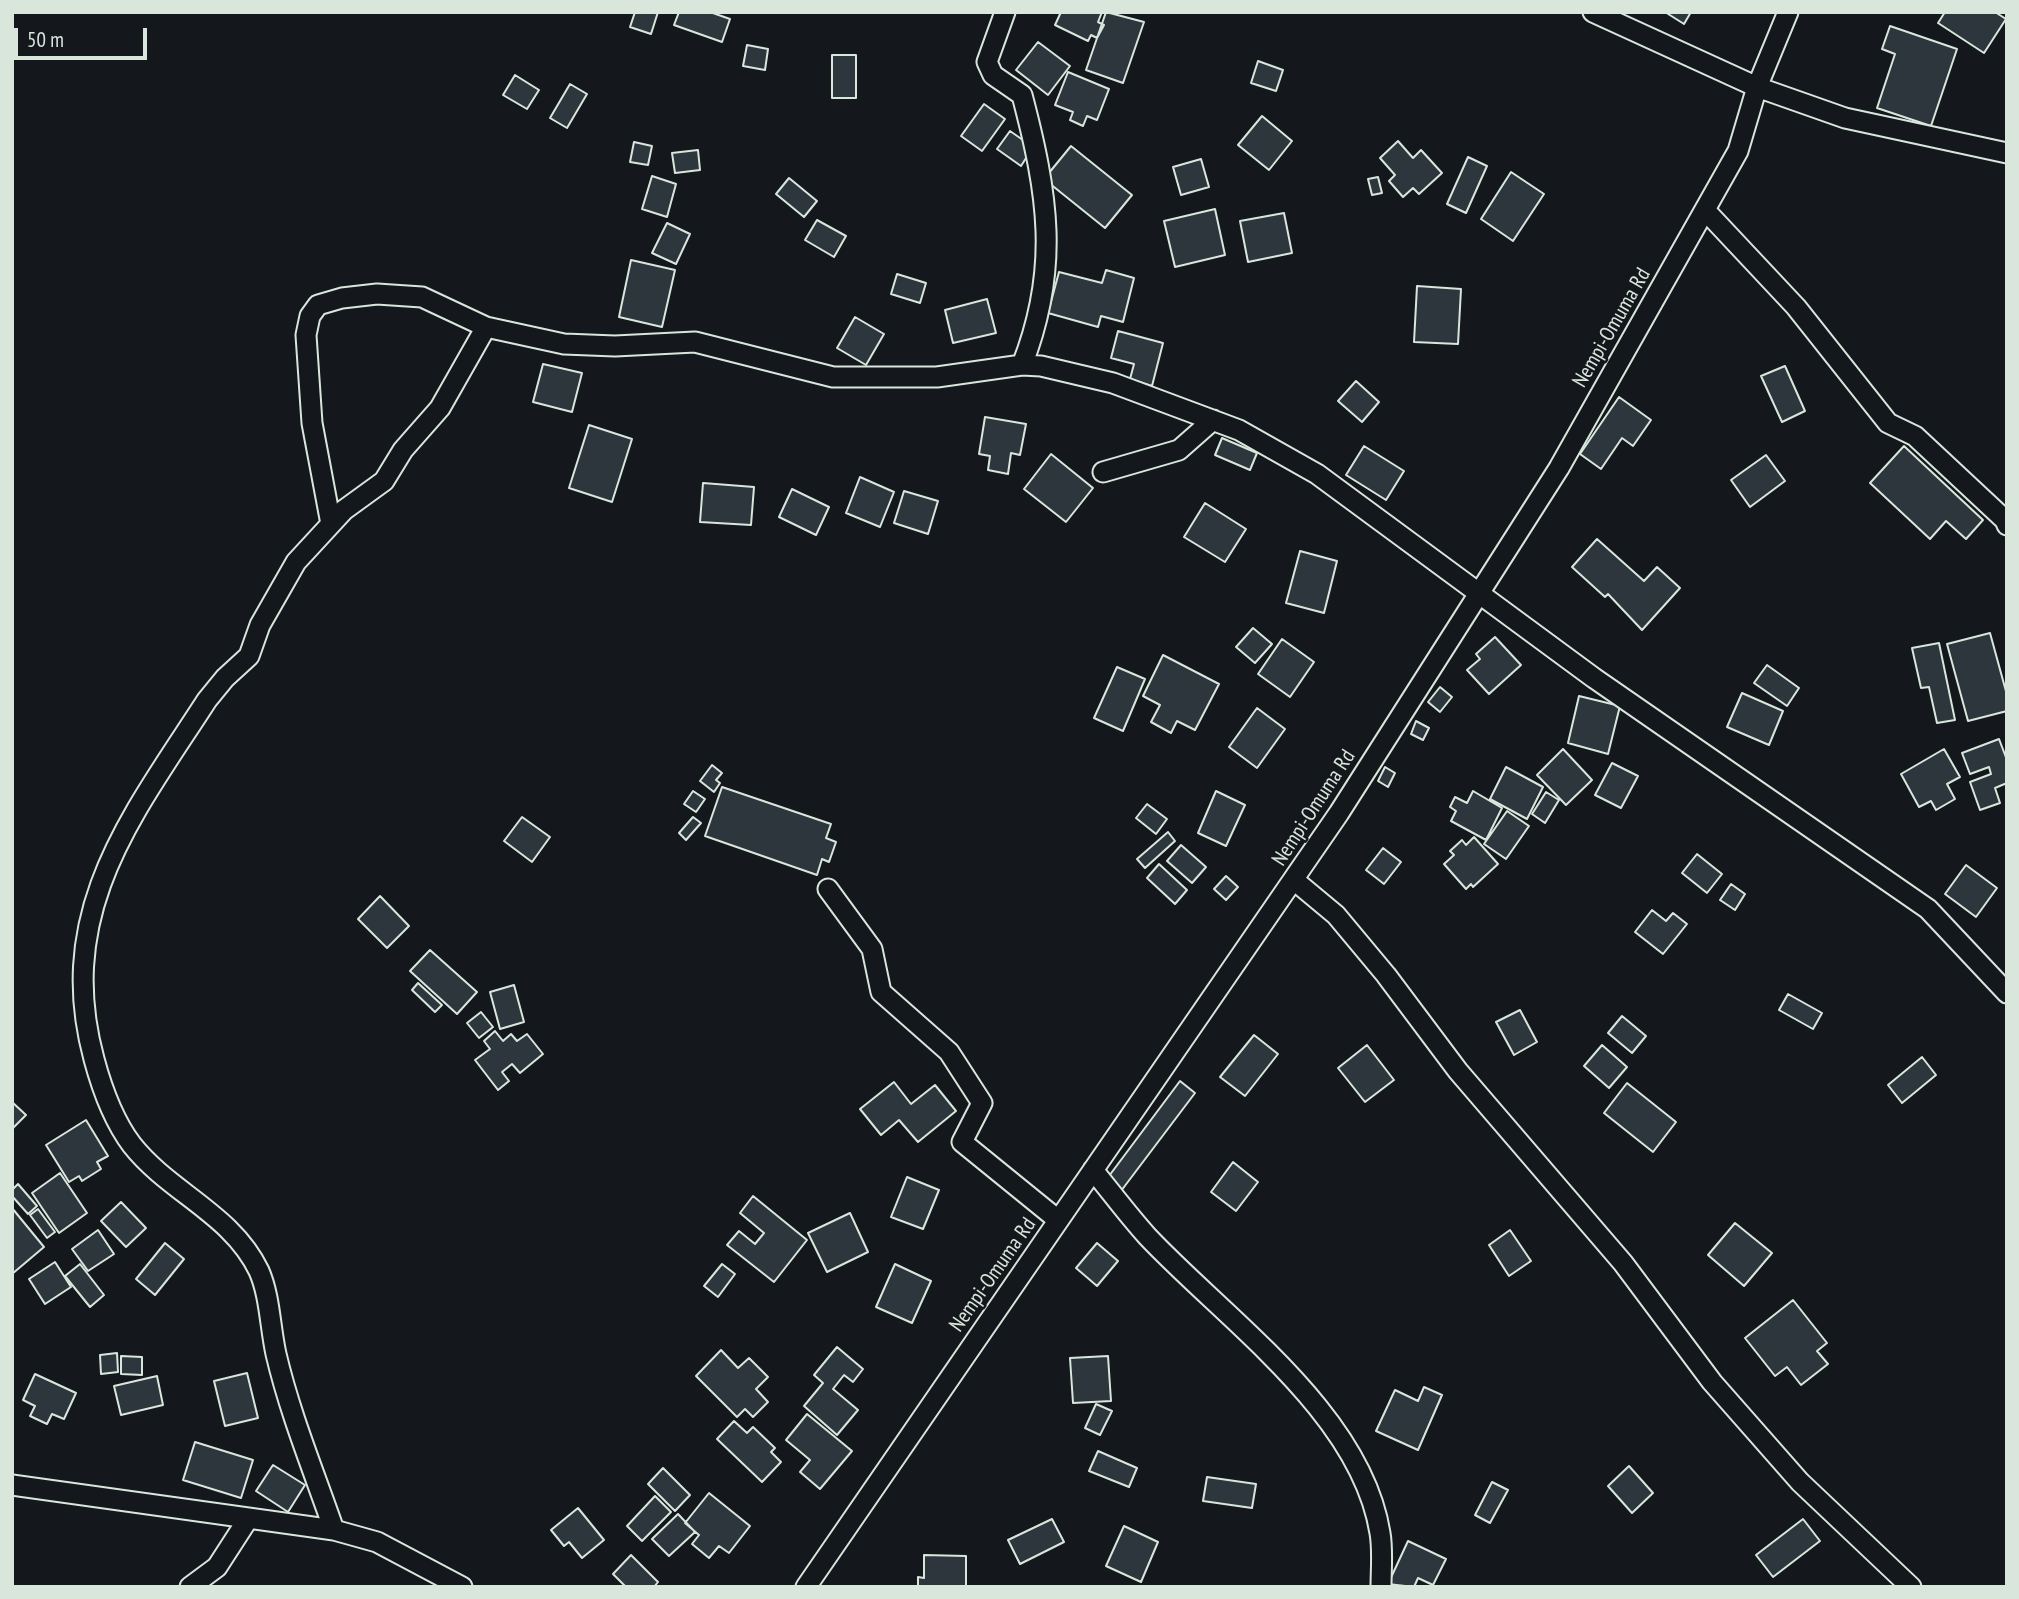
<!DOCTYPE html>
<html>
<head>
<meta charset="utf-8">
<style>
  body { margin:0 }
  #map { position:relative; width:2019px; height:1599px; overflow:hidden; background:#14181c; font-family:"PT Sans Narrow",sans-serif }
  canvas { display:block }
  .frame { position:absolute; inset:0; border:14px solid #d8e6dc; pointer-events:none }
  .scale { position:absolute; left:14px; top:28px; width:133px; height:32px; box-sizing:border-box; border:4px solid #d8e6dc; border-top:0; padding-left:9px; font-size:21px; line-height:24px; white-space:nowrap; color:#d8e6dc; -webkit-text-stroke:5px #14181c; paint-order:stroke }
</style>
</head>
<body>
<div id="map">
<canvas width="2019" height="1599"></canvas>
<div class="frame"></div>
<div class="scale">50 m</div>
</div>
<script>
const g = document.querySelector('canvas').getContext('2d');
g.lineJoin = 'round';
function fill(path, color) { g.fillStyle = color; g.fill(path, 'evenodd'); }
function stroke(path, color, width, dash) { g.strokeStyle = color; g.lineWidth = width; g.lineCap = dash ? 'butt' : 'round'; g.setLineDash(dash || []); g.stroke(path); }
function label(font, color, halo, rows, align = 'center') {
  g.font = font + ' "PT Sans Narrow",sans-serif'; g.lineWidth = 5; g.setLineDash([]); g.textBaseline = 'middle'; g.strokeStyle = halo; g.fillStyle = color; for (const [text, x, y, turn = 0] of rows) {
    g.save(); g.translate(x, y); g.rotate((+turn || 0) * Math.PI / 180); g.textAlign = isNaN(turn) ? turn : align; if (halo) g.strokeText(text, 0, 0); g.fillText(text, 0, 0); g.restore();
  }
}
const building = new Path2D(`
  M 635,12 L 658,12 L 651,34 L 630,27 Z
  M 679,12 L 710,12 L 730,19 L 722,42 L 674,25 Z
  M 1061,12 L 1102,12 L 1098,22 L 1104,25 L 1097,38 L 1091,35 L 1088,41 L 1055,25 Z
  M 1106,12 L 1144,22 L 1123,83 L 1086,70 Z
  M 1665,12 L 1691,12 L 1684,24 Z
  M 1945,12 L 1995,12 L 2006,19 L 1984,53 L 1938,23 Z
  M 1890,26 L 1957,49 L 1931,126 L 1877,108 L 1895,54 L 1882,49 Z
  M 1038,42 L 1070,66 L 1048,95 L 1016,70 Z
  M 747,45 L 768,49 L 765,70 L 743,66 Z
  M 832,55 L 856,55 L 856,98 L 832,98 Z
  M 1258,61 L 1283,70 L 1276,91 L 1251,83 Z
  M 1068,72 L 1109,89 L 1097,120 L 1087,116 L 1083,126 L 1070,120 L 1073,112 L 1055,105 Z
  M 515,75 L 539,90 L 527,109 L 503,95 Z
  M 570,84 L 587,94 L 567,128 L 550,118 Z
  M 984,104 L 1005,119 L 982,151 L 961,136 Z
  M 1262,116 L 1292,141 L 1269,170 L 1238,145 Z
  M 1010,131 L 1033,147 L 1021,166 L 997,149 Z
  M 1398,141 L 1413,158 L 1421,150 L 1442,173 L 1419,194 L 1413,188 L 1403,197 L 1389,181 L 1395,175 L 1380,158 Z
  M 634,142 L 652,146 L 648,165 L 630,162 Z
  M 1071,146 L 1132,195 L 1105,228 L 1044,179 Z
  M 698,150 L 700,170 L 675,173 L 672,153 Z
  M 1468,157 L 1487,166 L 1466,213 L 1447,204 Z
  M 1201,159 L 1209,187 L 1181,195 L 1173,167 Z
  M 1511,172 L 1544,194 L 1513,241 L 1481,219 Z
  M 652,176 L 676,184 L 667,217 L 642,209 Z
  M 1378,177 L 1382,193 L 1372,195 L 1368,179 Z
  M 789,178 L 817,201 L 804,217 L 776,194 Z
  M 1215,209 L 1225,255 L 1175,267 L 1164,221 Z
  M 1284,213 L 1292,253 L 1248,262 L 1240,221 Z
  M 817,220 L 846,236 L 834,257 L 805,240 Z
  M 667,223 L 690,234 L 676,264 L 652,253 Z
  M 631,260 L 675,270 L 662,327 L 619,317 Z
  M 1106,270 L 1134,278 L 1123,322 L 1101,316 L 1098,327 L 1048,313 L 1059,272 L 1102,283 Z
  M 897,274 L 926,283 L 920,303 L 891,294 Z
  M 1417,286 L 1461,289 L 1458,344 L 1414,342 Z
  M 987,299 L 996,333 L 953,343 L 945,310 Z
  M 855,317 L 884,334 L 866,365 L 837,348 Z
  M 1118,331 L 1163,343 L 1152,386 L 1130,379 L 1134,364 L 1111,358 Z
  M 543,364 L 582,373 L 572,412 L 533,402 Z
  M 1785,366 L 1805,411 L 1782,422 L 1761,376 Z
  M 1356,381 L 1379,402 L 1362,422 L 1338,401 Z
  M 1619,397 L 1651,420 L 1633,446 L 1622,438 L 1601,469 L 1580,454 Z
  M 985,417 L 1026,424 L 1020,455 L 1011,453 L 1008,474 L 988,470 L 990,456 L 979,454 Z
  M 589,425 L 632,439 L 612,502 L 569,488 Z
  M 1222,438 L 1257,453 L 1250,470 L 1215,455 Z
  M 1364,446 L 1404,471 L 1386,500 L 1346,475 Z
  M 1904,446 L 1983,520 L 1966,539 L 1946,521 L 1930,539 L 1870,483 Z
  M 1051,454 L 1093,488 L 1066,522 L 1024,489 Z
  M 1766,455 L 1785,481 L 1750,507 L 1731,480 Z
  M 860,477 L 894,492 L 880,527 L 846,513 Z
  M 703,483 L 754,487 L 751,525 L 700,522 Z
  M 792,489 L 829,507 L 816,535 L 779,517 Z
  M 904,491 L 938,501 L 928,534 L 894,523 Z
  M 1205,503 L 1246,529 L 1225,562 L 1184,537 Z
  M 1597,539 L 1644,581 L 1657,567 L 1680,588 L 1642,630 L 1608,594 L 1605,597 L 1572,567 Z
  M 1300,551 L 1337,561 L 1324,613 L 1286,603 Z
  M 1253,628 L 1272,644 L 1255,663 L 1236,647 Z
  M 1990,633 L 2007,695 L 2007,711 L 1968,721 L 1947,644 Z
  M 1495,637 L 1521,665 L 1489,694 L 1467,670 L 1480,659 L 1476,654 Z
  M 1282,639 L 1314,662 L 1290,697 L 1258,674 Z
  M 1939,643 L 1955,720 L 1937,723 L 1929,687 L 1921,688 L 1912,648 Z
  M 1163,655 L 1219,684 L 1195,730 L 1177,721 L 1171,733 L 1151,722 L 1160,705 L 1143,696 Z
  M 1767,665 L 1799,688 L 1787,706 L 1754,683 Z
  M 1117,667 L 1145,679 L 1123,731 L 1094,718 Z
  M 1440,687 L 1452,697 L 1440,712 L 1428,702 Z
  M 1742,693 L 1783,711 L 1769,745 L 1727,727 Z
  M 1579,696 L 1620,706 L 1608,754 L 1568,743 Z
  M 1257,708 L 1285,729 L 1257,768 L 1229,747 Z
  M 1416,721 L 1429,728 L 1423,740 L 1411,734 Z
  M 1999,739 L 2007,760 L 2007,783 L 1995,788 L 2000,803 L 1980,810 L 1970,782 L 1991,774 L 1989,767 L 1970,774 L 1962,753 Z
  M 1563,749 L 1592,780 L 1566,805 L 1537,775 Z
  M 1944,749 L 1960,777 L 1947,784 L 1955,799 L 1936,810 L 1931,801 L 1919,807 L 1901,774 Z
  M 1612,763 L 1638,776 L 1621,808 L 1595,795 Z
  M 712,765 L 722,773 L 716,780 L 720,783 L 714,792 L 700,781 Z
  M 1385,767 L 1395,773 L 1388,787 L 1378,781 Z
  M 1506,767 L 1543,787 L 1527,819 L 1490,799 Z
  M 722,787 L 831,824 L 826,838 L 836,842 L 829,862 L 822,859 L 817,875 L 705,836 Z
  M 693,791 L 705,799 L 696,812 L 684,804 Z
  M 1216,791 L 1245,805 L 1226,846 L 1198,833 Z
  M 1473,791 L 1502,808 L 1486,840 L 1451,821 L 1456,811 L 1450,807 L 1455,797 L 1467,803 Z
  M 1546,792 L 1559,800 L 1545,823 L 1532,814 Z
  M 1147,804 L 1167,819 L 1156,834 L 1136,818 Z
  M 1507,811 L 1529,826 L 1506,859 L 1484,844 Z
  M 522,817 L 550,837 L 532,862 L 504,841 Z
  M 693,817 L 701,823 L 686,840 L 679,833 Z
  M 1168,832 L 1175,841 L 1145,868 L 1137,859 Z
  M 1474,837 L 1498,864 L 1473,887 L 1471,884 L 1466,889 L 1444,864 L 1454,855 L 1450,851 L 1462,840 L 1466,845 Z
  M 1181,845 L 1206,867 L 1192,883 L 1167,861 Z
  M 1383,848 L 1401,862 L 1384,884 L 1366,870 Z
  M 1697,854 L 1722,874 L 1707,893 L 1682,873 Z
  M 1159,864 L 1187,890 L 1175,904 L 1147,878 Z
  M 1966,865 L 1997,888 L 1976,917 L 1945,894 Z
  M 1226,876 L 1238,887 L 1226,900 L 1214,889 Z
  M 1731,884 L 1745,894 L 1735,910 L 1720,900 Z
  M 380,896 L 409,926 L 387,948 L 358,919 Z
  M 1652,910 L 1666,921 L 1673,913 L 1687,924 L 1663,954 L 1635,932 Z
  M 430,950 L 477,992 L 457,1014 L 410,971 Z
  M 418,983 L 442,1005 L 435,1012 L 412,990 Z
  M 514,985 L 524,1022 L 500,1029 L 490,992 Z
  M 1788,994 L 1822,1013 L 1813,1029 L 1779,1010 Z
  M 1520,1010 L 1537,1042 L 1514,1055 L 1496,1022 Z
  M 481,1012 L 493,1027 L 479,1038 L 467,1023 Z
  M 1622,1016 L 1646,1036 L 1632,1053 L 1608,1033 Z
  M 495,1031 L 503,1041 L 511,1034 L 517,1041 L 527,1034 L 543,1054 L 520,1073 L 512,1064 L 502,1072 L 509,1081 L 498,1090 L 475,1060 L 490,1049 L 484,1041 Z
  M 1254,1035 L 1278,1054 L 1245,1096 L 1220,1077 Z
  M 1367,1045 L 1394,1080 L 1365,1102 L 1338,1068 Z
  M 1602,1045 L 1627,1067 L 1609,1088 L 1584,1066 Z
  M 1922,1057 L 1936,1075 L 1902,1103 L 1888,1085 Z
  M 1180,1081 L 1195,1093 L 1121,1191 L 1106,1180 Z
  M 894,1082 L 911,1104 L 935,1085 L 956,1111 L 918,1142 L 899,1120 L 881,1135 L 860,1109 Z
  M 1627,1083 L 1676,1122 L 1653,1152 L 1604,1113 Z
  M 12,1102 L 26,1115 L 12,1129 Z
  M 86,1120 L 108,1156 L 97,1162 L 101,1169 L 82,1181 L 79,1176 L 69,1182 L 46,1145 Z
  M 1233,1162 L 1258,1182 L 1236,1211 L 1211,1192 Z
  M 60,1173 L 87,1213 L 59,1233 L 32,1193 Z
  M 907,1177 L 939,1190 L 923,1229 L 891,1217 Z
  M 18,1184 L 37,1206 L 28,1214 L 12,1196 L 12,1190 Z
  M 753,1196 L 807,1240 L 774,1282 L 727,1245 L 739,1231 L 755,1244 L 764,1233 L 740,1213 Z
  M 121,1202 L 146,1228 L 126,1247 L 101,1221 Z
  M 12,1208 L 44,1247 L 12,1274 Z
  M 38,1209 L 55,1232 L 47,1238 L 30,1215 Z
  M 850,1213 L 868,1252 L 827,1272 L 808,1233 Z
  M 1735,1223 L 1772,1253 L 1744,1286 L 1708,1255 Z
  M 98,1230 L 114,1254 L 88,1271 L 72,1249 Z
  M 1510,1230 L 1531,1261 L 1509,1276 L 1489,1245 Z
  M 165,1243 L 184,1259 L 155,1295 L 136,1279 Z
  M 1097,1243 L 1118,1261 L 1097,1286 L 1076,1268 Z
  M 55,1262 L 71,1287 L 45,1304 L 29,1279 Z
  M 80,1264 L 104,1295 L 90,1307 L 65,1276 Z
  M 722,1264 L 735,1274 L 718,1297 L 704,1286 Z
  M 895,1264 L 931,1281 L 912,1323 L 876,1307 Z
  M 1793,1300 L 1827,1343 L 1817,1351 L 1828,1364 L 1801,1385 L 1787,1367 L 1775,1376 L 1745,1338 Z
  M 837,1347 L 863,1369 L 853,1382 L 844,1375 L 833,1389 L 858,1410 L 837,1435 L 804,1406 L 823,1383 L 814,1375 Z
  M 721,1350 L 738,1368 L 749,1358 L 768,1377 L 756,1389 L 768,1402 L 753,1417 L 745,1409 L 737,1417 L 696,1376 Z
  M 117,1353 L 118,1372 L 101,1374 L 100,1355 Z
  M 121,1356 L 142,1357 L 142,1375 L 121,1374 Z
  M 1108,1356 L 1111,1401 L 1073,1403 L 1070,1358 Z
  M 247,1373 L 258,1418 L 225,1426 L 214,1381 Z
  M 35,1374 L 76,1393 L 64,1419 L 52,1414 L 47,1424 L 30,1416 L 35,1406 L 23,1400 Z
  M 157,1376 L 163,1405 L 121,1415 L 114,1386 Z
  M 1424,1387 L 1442,1395 L 1418,1450 L 1376,1431 L 1395,1390 L 1418,1401 Z
  M 1096,1404 L 1112,1411 L 1100,1435 L 1085,1428 Z
  M 807,1414 L 852,1451 L 820,1489 L 800,1472 L 810,1460 L 786,1440 Z
  M 734,1421 L 747,1433 L 753,1427 L 775,1448 L 771,1452 L 781,1462 L 762,1482 L 717,1439 Z
  M 195,1442 L 253,1460 L 241,1498 L 183,1480 Z
  M 1098,1451 L 1137,1468 L 1129,1487 L 1089,1471 Z
  M 273,1465 L 305,1485 L 288,1512 L 256,1491 Z
  M 1629,1466 L 1653,1493 L 1632,1513 L 1608,1486 Z
  M 663,1468 L 690,1495 L 675,1511 L 648,1484 Z
  M 1207,1477 L 1256,1484 L 1252,1508 L 1203,1501 Z
  M 1492,1482 L 1508,1490 L 1490,1523 L 1475,1515 Z
  M 709,1493 L 750,1526 L 729,1553 L 719,1546 L 709,1558 L 692,1544 L 699,1535 L 685,1523 Z
  M 655,1496 L 671,1512 L 642,1541 L 627,1526 Z
  M 578,1508 L 604,1540 L 582,1558 L 569,1542 L 564,1546 L 551,1530 Z
  M 678,1514 L 695,1532 L 669,1556 L 652,1539 Z
  M 1052,1519 L 1064,1542 L 1020,1564 L 1008,1540 Z
  M 1803,1519 L 1820,1541 L 1773,1577 L 1756,1555 Z
  M 1124,1526 L 1158,1542 L 1141,1582 L 1106,1566 Z
  M 1408,1541 L 1446,1559 L 1433,1585 L 1418,1578 L 1414,1587 L 1388,1584 Z
  M 631,1555 L 658,1582 L 654,1587 L 626,1587 L 613,1574 Z
  M 924,1555 L 966,1556 L 966,1587 L 918,1587 L 918,1577 L 924,1578 Z`);
fill(building, '#2c363c');
stroke(building, '#d8e6dc', 2);
const minor = new Path2D(`
  M 1005,12 L 987,62 L 993,75 L 1022,95 C 1048,194 1060,268 1022,365
  M 1593,12 L 1757,87 L 1845,118 L 2007,153
  M 1705,210 L 1796,307 L 1888,423 L 1915,436 L 2005,520 L 2007,525
  M 1103,472 L 1179,450 L 1213,420
  M 331,524 L 312,423 L 306,335 L 310,316 L 318,305 L 342,298 L 377,294 L 422,297 L 486,327 L 564,344 L 615,346 L 695,342 L 833,377 L 937,377 L 1022,365 L 1041,366 L 1113,383 L 1239,430 L 1317,474 L 1594,678 L 1928,909 L 2007,993
  M 1294,880 L 1336,915 L 1386,975 L 1458,1071 L 1623,1263 L 1712,1382 L 1800,1482 L 1911,1587
  M 828,889 L 872,949 L 881,992 L 949,1052 L 982,1103 L 962,1142 L 1058,1220
  M 1093,1170 C 1111,1192 1128,1215 1147,1236 C 1226,1320 1361,1413 1380,1533 C 1383,1550 1381,1570 1381,1587
  M 12,1485 L 334,1530 L 377,1542 L 462,1587
  M 334,1530 C 314,1472 290,1414 276,1354 C 270,1327 270,1296 259,1271 C 232,1214 170,1193 132,1145 C 113,1120 102,1089 94,1059 C 54,911 132,816 207,700 L 225,678 L 249,656 L 260,625 L 296,562 L 344,510 L 384,481 L 403,450 L 440,408 L 486,327
  M 190,1587 L 217,1567 L 248,1519
  M 806,1587 L 1339,813 L 1559,468 L 1738,151 L 1757,87 L 1788,12`);
stroke(minor, '#d8e6dc', 23);
stroke(minor, '#14181c', 19);
label('21px', '#d8e6dc', '#14181c', [
  ["Nempi-Omuma Rd",1612,328,-60],
  ["Nempi-Omuma Rd",1314,808,-57],
  ["Nempi-Omuma Rd",993,1275,-55]
]);
</script>
</body>
</html>
